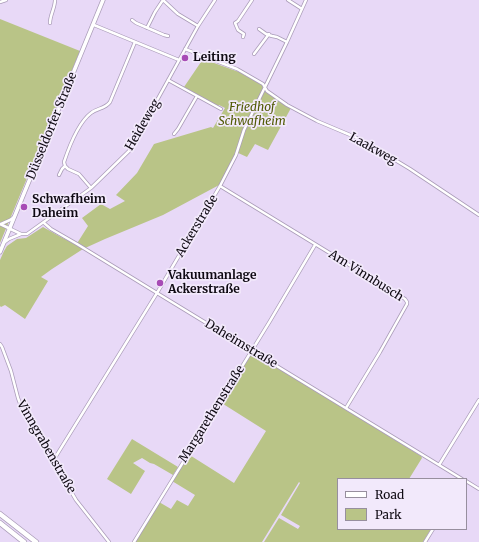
<!DOCTYPE html>
<html>
<head>
<meta charset="utf-8">
<style>
  body { margin:0 }
  #map { position:relative; width:479px; height:542px; overflow:hidden; background:#e8d9f7; font-family:Merriweather,serif }
  canvas { display:block }
  .legend { position:absolute; left:337px; top:478px; width:130px; height:52px; box-sizing:border-box; background:#f2e9fb; border:1px solid #978f9e; margin:0; padding:5px 7px; list-style:none; font-size:12px; color:#0e0912 }
  .legend li { display:flex; align-items:center; gap:8px; height:20px }
  .legend b { width:20px; border:1px solid #978f9e }
</style>
</head>
<body>
<div id="map">
<canvas width="479" height="542"></canvas>
<ul class="legend">
<li><b style="height:5px;background:#fff"></b>Road</li>
<li><b style="height:11px;background:#b9c487"></b>Park</li>
</ul>
</div>
<script>
const g = document.querySelector('canvas').getContext('2d');
g.lineJoin = 'round';
function fill(path, color) { g.fillStyle = color; g.fill(path, 'evenodd'); }
function stroke(path, color, width, dash) { g.strokeStyle = color; g.lineWidth = width; g.lineCap = dash ? 'butt' : 'round'; g.setLineDash(dash || []); g.stroke(path); }
function label(font, color, halo, rows, align = 'center') {
  g.font = font + ' Merriweather,serif'; g.lineWidth = 3.5; g.setLineDash([]); g.textBaseline = 'middle'; g.strokeStyle = halo; g.fillStyle = color; for (const [text, x, y, turn = 0] of rows) {
    g.save(); g.translate(x, y); g.rotate((+turn || 0) * Math.PI / 180); g.textAlign = isNaN(turn) ? turn : align; if (halo) g.strokeText(text, 0, 0); g.fillText(text, 0, 0); g.restore();
  }
}
fill(new Path2D(`
  M 0,19 L 80,51 L 0,243 Z
  M 203,59 L 239,72 L 262,85 L 263,88 L 262,89 L 291,108 L 268,150 L 255,144 L 247,157 L 236,152 L 221,184 L 163,215 L 105,239 L 83,249 L 52,269 L 41,277 L 48,281 L 25,319 L 5,305 L 1,307 L 0,306 L 0,260 L 4,251 L 7,246 L 17,239 L 26,238 L 43,227 L 59,236 L 76,245 L 88,226 L 82,218 L 101,204 L 110,209 L 125,201 L 116,195 L 137,173 L 154,144 L 211,127 L 213,128 L 225,108 L 219,105 L 218,106 L 184,87 Z
  M 251,352 L 254,353 L 421,456 L 422,458 L 409,479 L 338,479 L 338,529 L 431,529 L 423,542 L 264,542 L 279,518 L 298,529 L 300,526 L 281,515 L 300,483 L 299,482 L 262,542 L 134,542 L 159,502 L 171,509 L 177,500 L 188,506 L 195,495 L 172,481 L 188,454 L 234,483 L 266,431 L 220,402 Z
  M 132,439 L 178,467 L 173,475 L 154,464 L 150,463 L 142,458 L 133,463 L 145,471 L 131,494 L 107,479 Z`), '#b9c487');
const minor = new Path2D(`
  M 163,0 L 178,14 L 198,26
  M 288,0 L 302,9
  M 0,2 L 6,0
  M 132,20 L 136,23 L 164,35 L 168,36
  M 50,23 C 50,15 55,8 55,0
  M 94,25 L 179,60
  M 147,28 L 155,12 L 163,0
  M 259,29 L 266,34 L 272,36 L 277,37 L 287,42
  M 243,37 L 244,34 L 238,30 L 235,23 L 238,21 L 252,0
  M 185,49 L 237,69 L 263,84 L 267,91 L 287,105 L 317,121 L 355,137 L 377,149 L 410,169 L 479,215
  M 254,54 L 269,34
  M 168,80 L 221,109
  M 174,134 L 178,129 L 197,96
  M 59,175 L 62,169 L 65,166
  M 220,186 L 405,299 L 407,302 L 407,304 L 380,352 L 346,408
  M 91,188 L 79,174 L 68,169 L 65,166 L 64,162 C 69,147 78,123 91,113 C 97,108 105,109 110,102 L 135,42
  M 44,223 L 51,229 L 77,244 L 157,293 L 462,479
  M 0,224 L 21,234 L 27,234 L 91,188 L 129,151 L 198,26 L 215,0
  M 1,224 L 10,220 L 14,217
  M 5,242 L 9,239 L 21,234
  M 0,344 L 2,347 L 11,371 L 18,398 L 21,406 L 76,500 L 109,542
  M 53,461 L 157,293 L 220,186 L 236,155 L 244,130 L 287,42 L 306,0
  M 439,465 L 479,400
  M 466,481 L 479,489
  M 134,542 L 270,321 L 315,245
  M 425,542 L 433,529`);
const secondary = new Path2D(`
  M 0,252 L 103,0`);
const motorway = new Path2D(`
  M 0,514 L 36,542
  M 0,523 L 24,542`);
stroke(minor, '#aa9cb8', 4);
stroke(secondary, '#aa9cb8', 5);
stroke(motorway, '#aa9cb8', 6);
stroke(minor, '#fff', 2.5);
stroke(secondary, '#fff', 3.5);
stroke(motorway, '#fff', 4.5);
for (const [x, y, r, color] of [
  [185,58,4,"#a74bb5"],
  [24,207,4,"#a74bb5"],
  [160,283,4,"#a74bb5"]
]) { const dot = new Path2D(); dot.arc(x, y, r, 0, 2 * Math.PI); g.fillStyle = color; g.fill(dot); stroke(dot, '#f2e9fb', 1.5); }
label('bold 12px', '#0e0912', '#f2e9fb', [
  ["Leiting",193,58],
  ["Schwafheim",32,200],
  ["Daheim",32,214],
  ["Vakuumanlage",168,276],
  ["Ackerstraße",168,290]
], 'left');
label('italic 12px', '#505a03', '#f2e9fb', [
  ["Friedhof",252,108],
  ["Schwafheim",252,122]
]);
label('12px', '#0e0912', '#f2e9fb', [
  ["Heideweg",143,125,-60],
  ["Düsseldorfer Straße",52,126,-68],
  ["Laakweg",373,149,29],
  ["Ackerstraße",197,226,-59],
  ["Am Vinnbusch",366,276,32],
  ["Daheimstraße",241,344,31],
  ["Margarethenstraße",212,414,-58],
  ["Vinngrabenstraße",46,447,60]
]);
</script>
</body>
</html>
